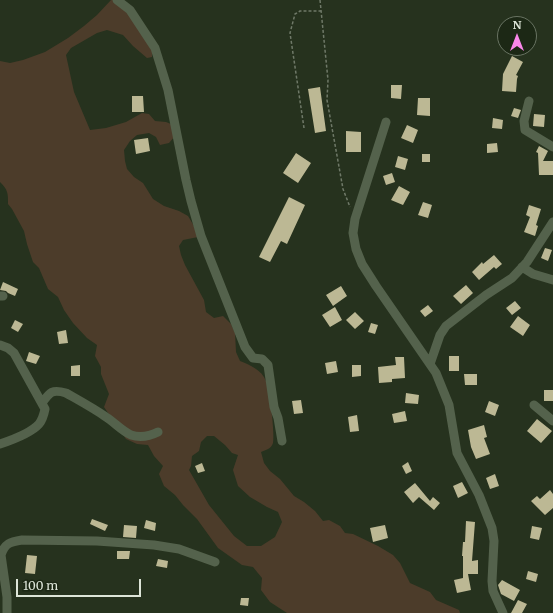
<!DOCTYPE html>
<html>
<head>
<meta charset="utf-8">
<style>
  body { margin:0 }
  #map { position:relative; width:553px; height:613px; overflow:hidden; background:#26321e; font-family:Merriweather,serif }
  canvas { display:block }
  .north { position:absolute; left:497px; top:16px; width:40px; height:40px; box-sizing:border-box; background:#1c2815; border:1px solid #697463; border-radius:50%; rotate:0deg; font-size:11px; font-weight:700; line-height:16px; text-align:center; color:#dde5d8 }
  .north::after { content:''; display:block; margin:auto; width:14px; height:18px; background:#f987e9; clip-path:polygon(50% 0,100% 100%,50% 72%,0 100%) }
  .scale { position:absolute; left:16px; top:579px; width:125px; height:18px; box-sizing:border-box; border:2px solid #dde5d8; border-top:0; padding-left:5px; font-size:12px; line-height:14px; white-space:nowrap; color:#dde5d8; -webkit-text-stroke:3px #1c2815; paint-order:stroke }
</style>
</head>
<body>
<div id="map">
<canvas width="553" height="613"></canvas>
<div class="north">N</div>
<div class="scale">100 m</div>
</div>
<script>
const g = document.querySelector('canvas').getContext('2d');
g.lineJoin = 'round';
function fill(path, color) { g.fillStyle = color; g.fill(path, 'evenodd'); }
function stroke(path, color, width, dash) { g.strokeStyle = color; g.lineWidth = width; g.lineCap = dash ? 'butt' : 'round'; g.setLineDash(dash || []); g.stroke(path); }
fill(new Path2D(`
  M 111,0 L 115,0 L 130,14 L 152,51 L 152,57 L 147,58 L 133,46 L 123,35 L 107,30 L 97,33 L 71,48 L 66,55 L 74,92 L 90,130 L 106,128 L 126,122 L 142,113 L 149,114 L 155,121 L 166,122 L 171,124 L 175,136 L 169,143 L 160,145 L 156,137 L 149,133 L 137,135 L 130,141 L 124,150 L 125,161 L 127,169 L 134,177 L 143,183 L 153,199 L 164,206 L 179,211 L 188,216 L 194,226 L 198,237 L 183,240 L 179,246 L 181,255 L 185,265 L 204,300 L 206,312 L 214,318 L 223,316 L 231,324 L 235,333 L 236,352 L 240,361 C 250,365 262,370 266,381 C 270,389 275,436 273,443 C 271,449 266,450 261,452 L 264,463 L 270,471 L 280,479 L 294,496 L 304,502 L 315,511 L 323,521 L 329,520 L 340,526 L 345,533 L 353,534 L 378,546 L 393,555 L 400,563 L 410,583 L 430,592 L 436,600 L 459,610 L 460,613 L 287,613 L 270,602 L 261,590 L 262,578 L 253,567 L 242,565 L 218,548 L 197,519 L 183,505 L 175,495 L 164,486 L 159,474 L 163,466 L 154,456 L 148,445 L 137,444 L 126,439 L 104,407 L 109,394 L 101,374 L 101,367 L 95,356 L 97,345 L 87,338 L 73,323 L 64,310 L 58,297 L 48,289 L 39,268 L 33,262 L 27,244 L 24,231 L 12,209 L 8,204 C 8,193 8,190 0,182 L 0,61 L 10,63 L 23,60 L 45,52 L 68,38 L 84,26 L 97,15 ZM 207,436 L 214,436 L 225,445 L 232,453 L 238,455 L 233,470 L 238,486 L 250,497 L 267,507 L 278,512 L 282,522 L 275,537 L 261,546 L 247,546 L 234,536 L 209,505 L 189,470 L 191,466 L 192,456 L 199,451 L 201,442 Z`), '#4c3c2a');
fill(new Path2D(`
  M 512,56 L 523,62 L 516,75 L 518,76 L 517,79 L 516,92 L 502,91 L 503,74 Z
  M 391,85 L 402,85 L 401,99 L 391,98 Z
  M 320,87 L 326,131 L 315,133 L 308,89 Z
  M 132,96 L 143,96 L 144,112 L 132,112 Z
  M 418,98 L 430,98 L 430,116 L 417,115 Z
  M 514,108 L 521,110 L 518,118 L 511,116 Z
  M 534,114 L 545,115 L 544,127 L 533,126 Z
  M 493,118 L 503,120 L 502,129 L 492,128 Z
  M 407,125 L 418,130 L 413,143 L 401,138 Z
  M 346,131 L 361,132 L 361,152 L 346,152 Z
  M 148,138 L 150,151 L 136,154 L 134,140 Z
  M 497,143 L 498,152 L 487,153 L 487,144 Z
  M 539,146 L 548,151 L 543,161 L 553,161 L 553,175 L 539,175 L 538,153 L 536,152 Z
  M 296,153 L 311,163 L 298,183 L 283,173 Z
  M 422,154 L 430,154 L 430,162 L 422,162 Z
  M 398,156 L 408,159 L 405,170 L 395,167 Z
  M 392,173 L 395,182 L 386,185 L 383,176 Z
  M 399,186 L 410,192 L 403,205 L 391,200 Z
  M 289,197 L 305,205 L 287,244 L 281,241 L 270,262 L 259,257 Z
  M 423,202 L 432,205 L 428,218 L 418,215 Z
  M 529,205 L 541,209 L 536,225 L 538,226 L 535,236 L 524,232 L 530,217 L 526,215 Z
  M 545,248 L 552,250 L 548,261 L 541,258 Z
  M 494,255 L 502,264 L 496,269 L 494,267 L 479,280 L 472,272 L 482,262 L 483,264 Z
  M 3,282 L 18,289 L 15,296 L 8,293 L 6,291 L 0,290 Z
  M 466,285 L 473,293 L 461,304 L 453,296 Z
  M 341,286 L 347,296 L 333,306 L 326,295 Z
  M 515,301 L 521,308 L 512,315 L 506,308 Z
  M 428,305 L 433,311 L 425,317 L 420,311 Z
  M 335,307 L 342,320 L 330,327 L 322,315 Z
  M 355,312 L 364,321 L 355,329 L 346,320 Z
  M 518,316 L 530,325 L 523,336 L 510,327 Z
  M 15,320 L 23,324 L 18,332 L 11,328 Z
  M 371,323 L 378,325 L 375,334 L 368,332 Z
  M 66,330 L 68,343 L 59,344 L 57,332 Z
  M 29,352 L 40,356 L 36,364 L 26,361 Z
  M 449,356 L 459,356 L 459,371 L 449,371 Z
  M 395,357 L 404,357 L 405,378 L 392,379 L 392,382 L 379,383 L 378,367 L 396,365 Z
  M 336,361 L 338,372 L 327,374 L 325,363 Z
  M 80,365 L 80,376 L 71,376 L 71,366 Z
  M 352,365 L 361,365 L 361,376 L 352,377 Z
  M 464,374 L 477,374 L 477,385 L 465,385 Z
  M 544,390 L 553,390 L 553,401 L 544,401 Z
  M 406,393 L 419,395 L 418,404 L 405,403 Z
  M 301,400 L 303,413 L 294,414 L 292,401 Z
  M 489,401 L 499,405 L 495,416 L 485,412 Z
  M 405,411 L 407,421 L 394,423 L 392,414 Z
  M 357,415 L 359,431 L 350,432 L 348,417 Z
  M 537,419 L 552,431 L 541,443 L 527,431 Z
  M 484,425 L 487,437 L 484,438 L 490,454 L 476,459 L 471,447 L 468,430 Z
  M 408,462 L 412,471 L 406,474 L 402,466 Z
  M 202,463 L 205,471 L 198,473 L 195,466 Z
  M 495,474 L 499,486 L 490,489 L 486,478 Z
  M 462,482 L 468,493 L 458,498 L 453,486 Z
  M 415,483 L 430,501 L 433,497 L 440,503 L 434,510 L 419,497 L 413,503 L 404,492 Z
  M 550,490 L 553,494 L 553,508 L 545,515 L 531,501 L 537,496 L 540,499 Z
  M 92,519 L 108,525 L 105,531 L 90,524 Z
  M 146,520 L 156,523 L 155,531 L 144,528 Z
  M 466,521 L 475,522 L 472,561 L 478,560 L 478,574 L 468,574 L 471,590 L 457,593 L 454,580 L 463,578 L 463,556 L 462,556 L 463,542 L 465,542 Z
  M 124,525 L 137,526 L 136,538 L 123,537 Z
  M 385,525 L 388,538 L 373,542 L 370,528 Z
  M 532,526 L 542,528 L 539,540 L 530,538 Z
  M 117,551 L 130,551 L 129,559 L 117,559 Z
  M 27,555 L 37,556 L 35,574 L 25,573 Z
  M 158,559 L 168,561 L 167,568 L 156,566 Z
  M 528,571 L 538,574 L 536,582 L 526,579 Z
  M 502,580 L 520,590 L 514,601 L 501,594 L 498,585 Z
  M 241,598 L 249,598 L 248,606 L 240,605 Z
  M 518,600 L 527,604 L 522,613 L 511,613 Z`), '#bcb894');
stroke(new Path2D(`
  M 320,0 L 328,80 L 327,100 L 343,189 L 350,207
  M 304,128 L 290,33 L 295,14 L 300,11 L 321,11`), '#6f7968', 1.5, [3, 2]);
stroke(new Path2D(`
  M 117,0 L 130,10 L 155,48 L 168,90 L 186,180 L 191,201 L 201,236 L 245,347 L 253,358 L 262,359 L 268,365 L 274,407 L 278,418 L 282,441
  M 529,101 L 524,121 L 525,130 L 553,147
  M 386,122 L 355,219 L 353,233 L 356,249 L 362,264 L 376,286 L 436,373 L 449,405 L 457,453 L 479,495 L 492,528 L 494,541 L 492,581 L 493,591 L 503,613
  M 522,267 L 533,274 L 553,280
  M 0,296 L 3,296
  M 0,345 L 8,348 L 14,353 L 45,409 C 44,414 43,419 39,424 C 31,433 12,440 0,444
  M 430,364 L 440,335 L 446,326 L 486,295 L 512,278 L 527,262 L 553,222
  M 42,403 C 50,392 52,389 66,393 C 80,401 93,408 106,417 C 114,422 122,431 131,435 C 140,438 150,436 158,432
  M 534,405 L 553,421
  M 7,613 L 7,597 L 1,555 C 5,543 10,542 22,540 L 97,541 L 154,545 L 179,549 L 215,562`), '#54624c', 9);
</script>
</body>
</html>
